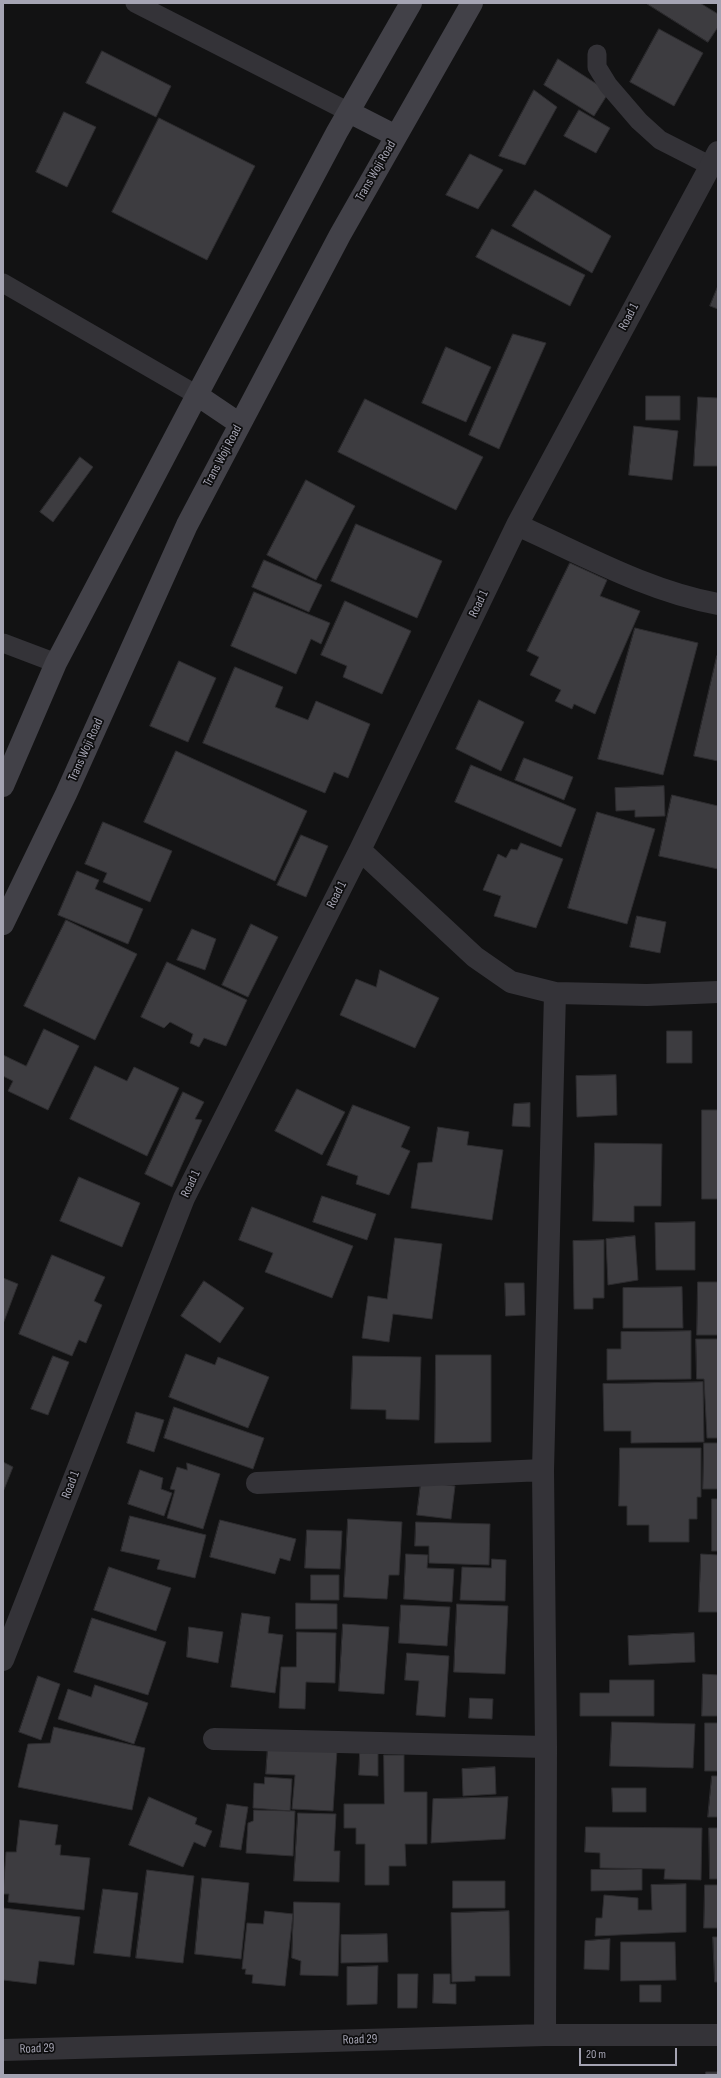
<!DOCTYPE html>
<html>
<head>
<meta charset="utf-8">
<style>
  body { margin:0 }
  #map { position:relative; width:721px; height:2078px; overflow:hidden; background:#121213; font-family:"Sofia Sans Condensed",sans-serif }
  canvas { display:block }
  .frame { position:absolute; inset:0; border:4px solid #a5a4b3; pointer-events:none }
  .scale { position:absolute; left:579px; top:2048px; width:98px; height:18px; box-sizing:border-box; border:2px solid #a5a4b3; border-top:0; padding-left:5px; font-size:12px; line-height:14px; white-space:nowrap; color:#a5a4b3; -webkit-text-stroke:3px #0d0d0e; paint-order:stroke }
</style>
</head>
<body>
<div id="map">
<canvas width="721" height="2078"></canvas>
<div class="frame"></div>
<div class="scale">20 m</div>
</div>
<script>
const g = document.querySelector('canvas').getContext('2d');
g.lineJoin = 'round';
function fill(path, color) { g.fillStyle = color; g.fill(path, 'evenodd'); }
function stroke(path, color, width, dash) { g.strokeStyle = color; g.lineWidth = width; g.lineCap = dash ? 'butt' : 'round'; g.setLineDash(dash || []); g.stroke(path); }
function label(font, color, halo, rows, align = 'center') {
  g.font = font + ' "Sofia Sans Condensed",sans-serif'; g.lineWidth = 3.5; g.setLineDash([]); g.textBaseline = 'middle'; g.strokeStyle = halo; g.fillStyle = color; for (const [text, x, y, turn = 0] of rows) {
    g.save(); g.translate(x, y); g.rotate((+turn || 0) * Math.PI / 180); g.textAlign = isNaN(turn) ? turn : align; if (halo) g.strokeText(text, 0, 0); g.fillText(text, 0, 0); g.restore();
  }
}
const building = new Path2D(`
  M 646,3 L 700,3 L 718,14 L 718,27 L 708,42 Z
  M 659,29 L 703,53 L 674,106 L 630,82 Z
  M 102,51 L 171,86 L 156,117 L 86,83 Z
  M 558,59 L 609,92 L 594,116 L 544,85 Z
  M 534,90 L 557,107 L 525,165 L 499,156 Z
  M 579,110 L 610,128 L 596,153 L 564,136 Z
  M 64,112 L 96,127 L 67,187 L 36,172 Z
  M 159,118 L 255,166 L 207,260 L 112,212 Z
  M 470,154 L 503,170 L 478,209 L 446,195 Z
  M 535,190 L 611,236 L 592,273 L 512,226 Z
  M 492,229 L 585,275 L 570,306 L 476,257 Z
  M 718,286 L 718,309 L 710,306 Z
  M 513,334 L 546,343 L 499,449 L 469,435 Z
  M 446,347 L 491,367 L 466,422 L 422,403 Z
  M 646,396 L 680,396 L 680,420 L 646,420 Z
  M 698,397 L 718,398 L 718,466 L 694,466 Z
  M 365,399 L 483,457 L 456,510 L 338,452 Z
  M 634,426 L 678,431 L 672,480 L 629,475 Z
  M 80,457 L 93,467 L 53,522 L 40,512 Z
  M 306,480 L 355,506 L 316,580 L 267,555 Z
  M 356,524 L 442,561 L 417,618 L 331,581 Z
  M 264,560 L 322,585 L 309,612 L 252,587 Z
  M 570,563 L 607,580 L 600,596 L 640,611 L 595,714 L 574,704 L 572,709 L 555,701 L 561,690 L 530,675 L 539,657 L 527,651 Z
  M 254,592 L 330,623 L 321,644 L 311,639 L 296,674 L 231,646 Z
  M 345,601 L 411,631 L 382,694 L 343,677 L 347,666 L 321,655 Z
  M 635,628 L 698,643 L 663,775 L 598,759 Z
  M 717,656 L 718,657 L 718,761 L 694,756 Z
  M 179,661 L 216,678 L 188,742 L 150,726 Z
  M 235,667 L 283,687 L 275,707 L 308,720 L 316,701 L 370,724 L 348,778 L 334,772 L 325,793 L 203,743 Z
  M 479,700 L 524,722 L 501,771 L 456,749 Z
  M 176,751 L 307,811 L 275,881 L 144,822 Z
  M 524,758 L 573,777 L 564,800 L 515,780 Z
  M 471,765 L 576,809 L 561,847 L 455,802 Z
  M 664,786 L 665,816 L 635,817 L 635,810 L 616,811 L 615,788 Z
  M 672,795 L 718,806 L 718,869 L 659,856 Z
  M 597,812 L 655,829 L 627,924 L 568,908 Z
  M 103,822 L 172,851 L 150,902 L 103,882 L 107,873 L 85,864 Z
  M 301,835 L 328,846 L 306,897 L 277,885 Z
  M 521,843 L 563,859 L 536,928 L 494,916 L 501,896 L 483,890 L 498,854 L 506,858 L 511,849 L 517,850 Z
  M 77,871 L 99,880 L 95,889 L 143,909 L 128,944 L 58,915 Z
  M 637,916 L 666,922 L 660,953 L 630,947 Z
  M 66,920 L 137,954 L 95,1040 L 24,1006 Z
  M 251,924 L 278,937 L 248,997 L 222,985 Z
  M 192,929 L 216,939 L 205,970 L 177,960 Z
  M 167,962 L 247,1000 L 226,1046 L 204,1038 L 199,1047 L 190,1043 L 193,1034 L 170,1022 L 164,1028 L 141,1017 Z
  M 380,970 L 439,998 L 415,1048 L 340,1015 L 356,979 L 376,987 Z
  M 44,1029 L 79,1046 L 48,1110 L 8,1091 L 13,1081 L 3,1076 L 3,1055 L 26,1066 Z
  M 667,1031 L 692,1031 L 692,1063 L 667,1063 Z
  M 95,1066 L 127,1081 L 134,1067 L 179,1088 L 147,1156 L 70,1119 Z
  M 616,1075 L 617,1115 L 577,1117 L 576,1076 Z
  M 297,1089 L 345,1112 L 322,1155 L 275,1131 Z
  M 183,1092 L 204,1102 L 195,1119 L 202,1120 L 172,1187 L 145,1174 Z
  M 530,1103 L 530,1127 L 512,1126 L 514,1104 Z
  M 353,1105 L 410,1127 L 401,1147 L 410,1151 L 389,1195 L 356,1184 L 358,1176 L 327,1165 Z
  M 702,1110 L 718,1110 L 718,1199 L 702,1199 Z
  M 438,1127 L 469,1132 L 467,1145 L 503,1150 L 492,1220 L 411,1208 L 418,1163 L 432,1162 Z
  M 595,1143 L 662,1144 L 661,1206 L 634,1206 L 634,1222 L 593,1221 Z
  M 79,1177 L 140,1203 L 122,1247 L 60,1221 Z
  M 322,1196 L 376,1214 L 367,1240 L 313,1222 Z
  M 252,1207 L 353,1246 L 332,1298 L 265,1272 L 273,1253 L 239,1240 Z
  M 695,1222 L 695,1270 L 656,1270 L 655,1223 Z
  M 635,1236 L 638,1280 L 608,1285 L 606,1239 Z
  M 395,1238 L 442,1244 L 432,1319 L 393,1314 L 389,1342 L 362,1338 L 368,1296 L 387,1299 Z
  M 604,1240 L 604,1298 L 593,1298 L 593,1309 L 574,1309 L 573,1241 Z
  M 52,1255 L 105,1277 L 94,1301 L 102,1305 L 86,1343 L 79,1340 L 72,1356 L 19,1334 Z
  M 3,1278 L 18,1284 L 3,1324 Z
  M 204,1281 L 244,1308 L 220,1343 L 181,1316 Z
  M 698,1282 L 718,1282 L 718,1335 L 697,1335 Z
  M 505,1283 L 524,1283 L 525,1315 L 506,1316 Z
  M 682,1287 L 683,1328 L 623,1328 L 623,1288 Z
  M 691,1331 L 691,1379 L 607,1380 L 607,1349 L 621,1349 L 621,1332 Z
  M 696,1339 L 718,1339 L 718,1438 L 707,1438 L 704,1379 L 697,1379 Z
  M 186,1354 L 215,1365 L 218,1357 L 269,1377 L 248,1428 L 169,1397 Z
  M 436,1355 L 491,1355 L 491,1442 L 435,1443 Z
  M 53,1356 L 69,1362 L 48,1415 L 31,1409 Z
  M 353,1356 L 421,1357 L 419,1420 L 386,1419 L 386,1410 L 351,1409 Z
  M 703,1382 L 704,1442 L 631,1443 L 631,1431 L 604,1431 L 603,1384 Z
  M 174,1407 L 264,1438 L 253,1469 L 164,1438 Z
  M 136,1412 L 164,1420 L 154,1452 L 127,1443 Z
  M 704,1443 L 718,1443 L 718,1489 L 703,1489 Z
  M 620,1448 L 701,1448 L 701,1497 L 697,1497 L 697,1519 L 689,1519 L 689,1542 L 649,1542 L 649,1525 L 627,1525 L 627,1506 L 619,1506 Z
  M 3,1462 L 13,1467 L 3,1492 Z
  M 187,1463 L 220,1474 L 203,1529 L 167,1518 L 175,1490 L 170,1489 L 177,1467 L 187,1470 Z
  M 140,1470 L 163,1478 L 161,1489 L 172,1493 L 164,1516 L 128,1504 Z
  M 421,1482 L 455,1486 L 451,1519 L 417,1515 Z
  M 712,1499 L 718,1499 L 718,1551 L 712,1551 Z
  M 130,1516 L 206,1535 L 195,1578 L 157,1569 L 160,1560 L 121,1551 Z
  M 348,1519 L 402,1522 L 399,1575 L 389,1575 L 387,1599 L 344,1597 Z
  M 220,1520 L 296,1539 L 290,1561 L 280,1558 L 275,1574 L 210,1557 Z
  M 416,1522 L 490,1524 L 489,1565 L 429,1563 L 429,1546 L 415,1546 Z
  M 307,1530 L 342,1531 L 340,1569 L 305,1568 Z
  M 406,1554 L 428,1555 L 427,1568 L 454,1569 L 452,1602 L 404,1599 Z
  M 701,1554 L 718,1555 L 718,1612 L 699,1612 Z
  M 492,1559 L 506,1560 L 505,1601 L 460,1600 L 462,1567 L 491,1568 Z
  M 109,1567 L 171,1588 L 156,1631 L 94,1610 Z
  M 311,1575 L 339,1575 L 339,1600 L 311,1600 Z
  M 296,1603 L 337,1604 L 337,1629 L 296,1629 Z
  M 457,1604 L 508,1606 L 505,1674 L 454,1672 Z
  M 401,1605 L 450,1607 L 447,1646 L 399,1643 Z
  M 242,1613 L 270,1617 L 268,1633 L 283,1635 L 275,1693 L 231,1687 Z
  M 92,1618 L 166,1642 L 148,1695 L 74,1672 Z
  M 343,1624 L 389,1627 L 384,1694 L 339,1691 Z
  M 189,1627 L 223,1632 L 218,1663 L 187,1657 Z
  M 297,1632 L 336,1633 L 335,1683 L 306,1682 L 305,1709 L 279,1708 L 281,1667 L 296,1667 Z
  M 694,1633 L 695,1662 L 629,1665 L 628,1636 Z
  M 407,1653 L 449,1656 L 445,1717 L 416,1715 L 419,1681 L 405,1680 Z
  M 703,1674 L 718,1675 L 718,1716 L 702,1716 Z
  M 38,1676 L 60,1684 L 41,1740 L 19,1732 Z
  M 610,1680 L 654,1680 L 654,1716 L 580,1716 L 580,1693 L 609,1693 Z
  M 95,1685 L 148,1703 L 134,1744 L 58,1719 L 68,1689 L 91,1697 Z
  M 470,1698 L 493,1699 L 492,1719 L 469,1718 Z
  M 612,1722 L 695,1724 L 693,1768 L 610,1766 Z
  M 705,1723 L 718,1723 L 718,1771 L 705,1771 Z
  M 54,1727 L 145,1748 L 132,1810 L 18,1787 L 28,1744 L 50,1743 Z
  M 268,1746 L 337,1750 L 333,1811 L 292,1809 L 295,1775 L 266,1774 Z
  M 360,1753 L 378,1753 L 378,1776 L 359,1775 Z
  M 384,1755 L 404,1755 L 404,1792 L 427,1792 L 427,1844 L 405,1844 L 406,1866 L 389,1866 L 389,1885 L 365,1885 L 365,1844 L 356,1844 L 356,1828 L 344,1828 L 344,1804 L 384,1804 Z
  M 495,1767 L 496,1794 L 463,1796 L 462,1769 Z
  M 712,1776 L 718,1776 L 718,1817 L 708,1817 Z
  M 265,1777 L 292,1779 L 290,1811 L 253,1808 L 254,1783 L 264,1784 Z
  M 612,1788 L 646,1788 L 646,1812 L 613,1812 Z
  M 149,1797 L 197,1818 L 195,1824 L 212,1831 L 205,1847 L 194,1842 L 183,1867 L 129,1845 Z
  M 508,1797 L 505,1839 L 431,1843 L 433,1799 Z
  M 227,1804 L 248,1807 L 241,1850 L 220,1847 Z
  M 254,1810 L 295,1811 L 293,1856 L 246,1853 L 248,1823 L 253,1821 Z
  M 298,1813 L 336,1814 L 334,1851 L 340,1851 L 339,1882 L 294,1881 Z
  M 20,1820 L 58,1825 L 55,1845 L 61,1845 L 60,1855 L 90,1858 L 84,1910 L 8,1902 L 9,1894 L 3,1894 L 6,1852 L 16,1852 Z
  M 586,1827 L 702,1828 L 701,1880 L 664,1879 L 665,1869 L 600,1868 L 600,1853 L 585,1852 Z
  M 709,1828 L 718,1828 L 718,1879 L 710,1879 Z
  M 642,1869 L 642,1890 L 591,1891 L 591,1870 Z
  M 147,1870 L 194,1876 L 183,1963 L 136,1958 Z
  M 202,1878 L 249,1883 L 241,1959 L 195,1954 Z
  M 453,1881 L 505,1881 L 505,1908 L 453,1908 Z
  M 686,1884 L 686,1932 L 595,1936 L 596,1918 L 602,1918 L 604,1895 L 638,1898 L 638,1910 L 652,1910 L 651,1885 Z
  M 705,1885 L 718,1885 L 718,1928 L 704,1928 Z
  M 103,1889 L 138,1893 L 130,1957 L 94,1953 Z
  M 294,1902 L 340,1903 L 338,1976 L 300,1975 L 301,1961 L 292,1958 Z
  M 3,1908 L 80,1917 L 74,1965 L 39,1961 L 36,1984 L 3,1980 Z
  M 265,1911 L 293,1914 L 285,1986 L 252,1983 L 253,1975 L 245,1974 L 246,1969 L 242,1969 L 247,1923 L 263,1924 Z
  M 509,1911 L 510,1976 L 475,1976 L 475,1981 L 452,1982 L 451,1913 Z
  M 387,1934 L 388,1962 L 341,1963 L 341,1935 Z
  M 713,1937 L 718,1937 L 718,1982 L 715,1982 Z
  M 610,1939 L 609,1970 L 584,1969 L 585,1941 Z
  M 621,1942 L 675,1942 L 676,1980 L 621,1981 Z
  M 378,1966 L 377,2004 L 347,2005 L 347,1967 Z
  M 398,1974 L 418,1974 L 417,2008 L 398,2008 Z
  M 434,1974 L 450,1974 L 450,1984 L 456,1984 L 456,2004 L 433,2003 Z
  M 640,1985 L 661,1985 L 661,2002 L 640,2002 Z
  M 706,2072 L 718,2072 L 718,2075 L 706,2075 Z`);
fill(building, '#3d3c40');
stroke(building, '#2d2c2f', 1);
stroke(new Path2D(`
  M 135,3 L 349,112
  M 597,54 L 597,67 L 608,85 L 639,121 L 660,140 L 711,166
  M 3,283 L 197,395
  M 3,643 L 56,663`), '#343338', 19);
stroke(new Path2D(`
  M 517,525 C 582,554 647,591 718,604
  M 360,850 L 475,957 L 511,982 L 555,993 L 647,995 L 718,992
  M 257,1483 L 543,1470
  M 3,1660 L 184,1198 L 360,850 L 517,525 L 718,152
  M 214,1739 L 546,1747
  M 545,2035 L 546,1747 L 543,1470 L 555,993
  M 3,2050 L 545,2035 L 718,2035`), '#343338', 22);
stroke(new Path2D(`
  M 349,112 L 396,136
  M 197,395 L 240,424
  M 3,786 L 56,663 L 197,395 L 337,132 L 411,3
  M 3,924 L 66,794 L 187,525 L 340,235 L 472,3`), '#424148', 22);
label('13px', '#a5a4b3', '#0d0d0e', [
  ["Trans Woji Road",376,171,-60],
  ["Road 1",629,317,-62],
  ["Trans Woji Road",223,456,-62],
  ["Road 1",479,604,-64],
  ["Trans Woji Road",86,750,-66],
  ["Road 1",337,895,-63],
  ["Road 1",191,1184,-64],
  ["Road 1",71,1485,-69],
  ["Road 29",360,2040,-2],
  ["Road 29",37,2049,-2]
]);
</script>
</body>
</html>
